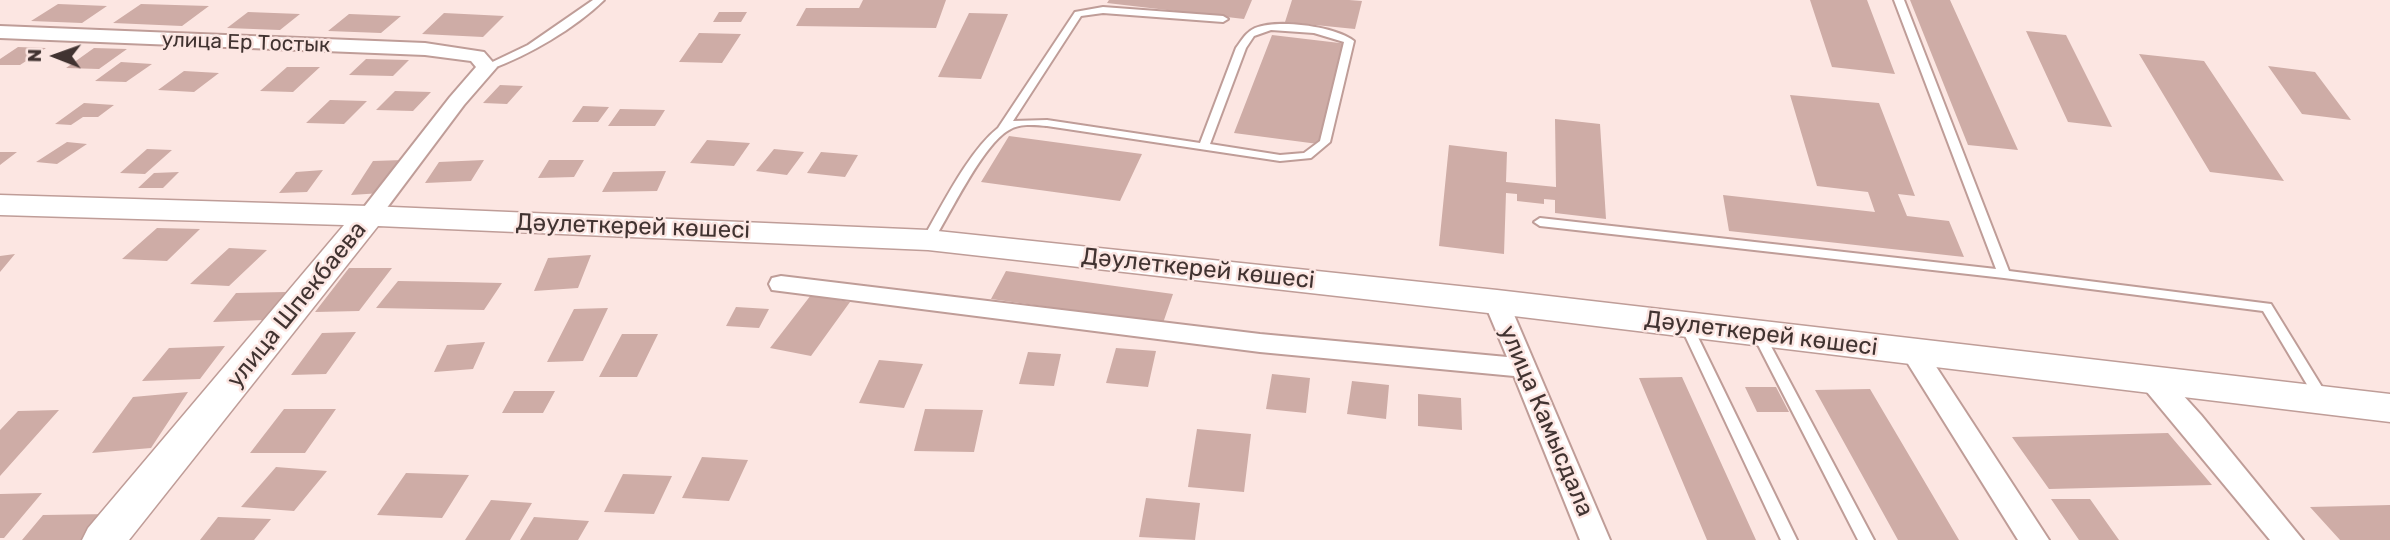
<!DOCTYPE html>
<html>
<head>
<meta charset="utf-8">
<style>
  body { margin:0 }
  #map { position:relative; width:2390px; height:540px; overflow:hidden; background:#fce6e2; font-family:Rubik,sans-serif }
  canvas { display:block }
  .north { position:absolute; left:21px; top:21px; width:70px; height:70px; -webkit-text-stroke:5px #fce6e2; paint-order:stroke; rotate:271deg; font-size:19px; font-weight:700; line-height:28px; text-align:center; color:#413331 }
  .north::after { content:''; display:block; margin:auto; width:24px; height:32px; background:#413331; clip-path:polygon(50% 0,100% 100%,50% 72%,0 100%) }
</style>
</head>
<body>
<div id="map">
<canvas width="2390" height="540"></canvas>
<div class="north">N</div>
</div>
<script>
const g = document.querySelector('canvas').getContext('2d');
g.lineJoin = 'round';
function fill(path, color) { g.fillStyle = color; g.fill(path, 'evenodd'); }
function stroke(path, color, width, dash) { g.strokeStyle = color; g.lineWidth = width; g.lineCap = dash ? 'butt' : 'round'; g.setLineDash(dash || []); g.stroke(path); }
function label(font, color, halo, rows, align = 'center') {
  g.font = font + ' Rubik,sans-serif'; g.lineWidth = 5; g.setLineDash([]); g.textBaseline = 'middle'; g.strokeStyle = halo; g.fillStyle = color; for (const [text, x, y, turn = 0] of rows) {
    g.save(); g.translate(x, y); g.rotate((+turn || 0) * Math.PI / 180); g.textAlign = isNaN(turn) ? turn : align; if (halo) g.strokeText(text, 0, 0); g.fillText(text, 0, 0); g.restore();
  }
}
fill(new Path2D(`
  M 863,0 L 946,0 L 936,28 L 796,26 L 806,8 L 859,8 Z
  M 1109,0 L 1252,0 L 1244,19 L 1107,3 Z
  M 1292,0 L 1349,0 L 1362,1 L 1355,29 L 1285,22 Z
  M 1810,0 L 1867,0 L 1895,74 L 1832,67 Z
  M 1910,0 L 1950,0 L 2018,150 L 1968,145 Z
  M 58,4 L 107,6 L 82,23 L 31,21 Z
  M 141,4 L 209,6 L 182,26 L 113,23 Z
  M 248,12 L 300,14 L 280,30 L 227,28 Z
  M 719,12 L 747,12 L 741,22 L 713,22 Z
  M 444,13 L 504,16 L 483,37 L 422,34 Z
  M 969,13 L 1008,14 L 981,79 L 938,77 Z
  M 349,14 L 401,16 L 381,33 L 328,31 Z
  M 2026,31 L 2066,35 L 2112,127 L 2068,122 Z
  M 699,33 L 741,34 L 722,63 L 679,62 Z
  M 1272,35 L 1348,44 L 1318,144 L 1234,133 Z
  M 18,47 L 46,48 L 20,65 L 0,65 L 0,59 Z
  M 94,48 L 127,49 L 99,69 L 66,68 Z
  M 2139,54 L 2204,61 L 2284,181 L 2210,172 Z
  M 366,59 L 409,60 L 393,76 L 349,75 Z
  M 121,62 L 152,64 L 126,82 L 95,81 Z
  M 2268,66 L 2315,72 L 2351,120 L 2302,114 Z
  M 287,67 L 320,67 L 293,92 L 260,91 Z
  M 184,71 L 219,73 L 194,92 L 158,90 Z
  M 500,85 L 523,86 L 507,104 L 483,103 Z
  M 395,91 L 431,92 L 413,111 L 376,110 Z
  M 1790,95 L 1879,103 L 1915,196 L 1898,194 L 1907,216 L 1949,221 L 1964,257 L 1729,231 L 1723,195 L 1875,212 L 1868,192 L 1817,186 Z
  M 330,100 L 367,101 L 344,124 L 306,123 Z
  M 84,103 L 114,105 L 98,117 L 83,117 L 71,125 L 55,124 Z
  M 583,106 L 609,107 L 598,122 L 572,122 Z
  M 620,109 L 665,110 L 655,126 L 608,126 Z
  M 1555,119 L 1600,124 L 1606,219 L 1555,213 L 1555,200 L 1544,199 L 1544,204 L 1517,201 L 1517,194 L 1506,193 L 1504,254 L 1439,246 L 1449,145 L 1507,152 L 1506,182 L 1556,187 Z
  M 1009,136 L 1142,154 L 1120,201 L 981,182 Z
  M 707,140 L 750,143 L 734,166 L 690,163 Z
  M 67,142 L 87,144 L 57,164 L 36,162 Z
  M 147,149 L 172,150 L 145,174 L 120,173 Z
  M 774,149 L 804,152 L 787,175 L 756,171 Z
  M 0,152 L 17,152 L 0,165 Z
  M 821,152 L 858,155 L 845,177 L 807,173 Z
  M 403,160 L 382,193 L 351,195 L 373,161 Z
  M 484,160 L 471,181 L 425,183 L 439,162 Z
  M 549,160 L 584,160 L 574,177 L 538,178 Z
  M 323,170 L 307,192 L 279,193 L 296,172 Z
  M 666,171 L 657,191 L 602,192 L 613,172 Z
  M 179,172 L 163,188 L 138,188 L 154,173 Z
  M 157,228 L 200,229 L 167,261 L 122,259 Z
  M 229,248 L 267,250 L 229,286 L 190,284 Z
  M 15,254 L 0,272 L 0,256 Z
  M 591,255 L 578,288 L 534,291 L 548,258 Z
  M 349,268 L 392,268 L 359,311 L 315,312 Z
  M 1006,271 L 1173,294 L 1163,323 L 991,299 Z
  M 398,281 L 457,282 L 502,283 L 484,310 L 376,308 Z
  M 286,292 L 264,320 L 213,322 L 236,293 Z
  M 811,295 L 850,302 L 811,356 L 770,348 Z
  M 736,307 L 769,309 L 759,328 L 726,326 Z
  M 608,308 L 583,361 L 547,362 L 574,309 Z
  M 356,332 L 326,374 L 291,375 L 322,333 Z
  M 622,334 L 658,334 L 637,377 L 599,377 Z
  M 485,342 L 473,369 L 434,372 L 447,345 Z
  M 225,346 L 200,379 L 142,381 L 169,348 Z
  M 1116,348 L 1156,351 L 1148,387 L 1106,383 Z
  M 1028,352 L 1061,354 L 1054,386 L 1019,384 Z
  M 879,360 L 923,364 L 904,408 L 859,403 Z
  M 1272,374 L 1310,378 L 1306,413 L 1266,409 Z
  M 1682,377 L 1756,540 L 1707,540 L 1639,378 Z
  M 1352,381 L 1389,385 L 1386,419 L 1347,414 Z
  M 1745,387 L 1776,387 L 1789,412 L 1757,412 Z
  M 1870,389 L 1959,540 L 1898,540 L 1815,390 Z
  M 514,391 L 555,391 L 543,413 L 502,413 Z
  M 188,392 L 151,448 L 92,453 L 133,397 Z
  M 1418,394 L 1461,398 L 1462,430 L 1418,426 Z
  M 284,409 L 336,409 L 305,453 L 250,453 Z
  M 925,409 L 983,410 L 974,452 L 914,451 Z
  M 59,410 L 0,476 L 0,430 L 18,411 Z
  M 1197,429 L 1251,434 L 1244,492 L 1188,487 Z
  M 2168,433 L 2212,485 L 2049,489 L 2012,437 Z
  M 702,457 L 748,460 L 729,501 L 682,498 Z
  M 276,467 L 327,471 L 294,511 L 241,507 Z
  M 406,473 L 469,475 L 442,518 L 377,515 Z
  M 623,474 L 672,476 L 654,514 L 604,512 Z
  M 42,493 L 4,538 L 0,538 L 0,494 Z
  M 1146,498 L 1200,503 L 1195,540 L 1139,537 Z
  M 2051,499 L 2090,499 L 2119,540 L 2079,540 Z
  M 491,500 L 532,503 L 510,540 L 465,540 Z
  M 2390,505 L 2390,540 L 2340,540 L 2310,507 Z
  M 110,514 L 89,540 L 22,540 L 43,515 Z
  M 218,517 L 271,519 L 254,540 L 200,540 Z
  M 534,517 L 589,521 L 578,540 L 520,540 Z`), '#ceaca6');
const lane = new Path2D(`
  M 593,0 L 604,0 C 574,29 529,55 491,69 L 487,70 L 482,67 L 528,45 Z
  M 1894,0 L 1904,0 L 2009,271 L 2271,304 L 2330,400 L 2328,403 L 2318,403 L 2263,311 L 2004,278 L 1540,226 L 1534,222 L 1540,218 L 1996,269 Z
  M 1103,7 L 1223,16 L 1228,19 L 1223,22 L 1103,13 L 1081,16 L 1013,121 L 1047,120 L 1200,143 L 1236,48 C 1242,40 1246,32 1255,28 C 1279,19 1334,26 1354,41 L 1330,142 L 1311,158 L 1280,161 L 1047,126 C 1035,125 1020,123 1009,130 C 983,144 949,216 932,243 L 924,243 L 922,240 C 942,206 968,152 998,128 L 1075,12 ZM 1271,30 L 1314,33 L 1344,42 L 1320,141 L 1304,153 L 1280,155 L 1210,144 L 1246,48 L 1254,36 Z
  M 1686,321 L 1692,325 L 1797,540 L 1781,540 L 1680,325 Z
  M 1759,331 L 1765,335 L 1874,540 L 1858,540 L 1753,335 Z`);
const street = new Path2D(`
  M 0,26 L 425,43 L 484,52 L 497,67 L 464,105 L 377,221 L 361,221 L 357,216 L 450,97 L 476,67 L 471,61 L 425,55 L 0,38 Z
  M 781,276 L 1260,334 L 1507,357 L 1484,302 L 1488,296 L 1497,294 L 1506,296 L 1610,540 L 1580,540 L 1514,376 L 1260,352 L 772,290 L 769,284 L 772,278 Z
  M 1913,342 L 1922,345 L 2049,540 L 2018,540 L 1900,351 L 1904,345 Z
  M 2152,370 L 2162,372 L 2201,415 L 2303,540 L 2270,540 L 2142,386 L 2138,379 L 2142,372 Z`);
const secondary = new Path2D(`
  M 0,195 L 369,206 L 928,230 L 1497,290 L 2390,394 L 2390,422 L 1497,314 L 928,250 L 378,226 L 129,540 L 82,540 L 88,528 L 344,225 L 0,215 Z`);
stroke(lane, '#bf9d98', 4);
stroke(street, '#bf9d98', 4);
stroke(secondary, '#bf9d98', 3);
fill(lane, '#fff');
fill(street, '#fff');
fill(secondary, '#fff');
label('21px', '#413331', '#fce6e2', [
  ["улица Ер Тостык",246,43,2]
]);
label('24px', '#413331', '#fce6e2', [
  ["Дәулеткерей көшесі",633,227,2],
  ["Дәулеткерей көшесі",1198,269,6],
  ["улица Шпекбаева",297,305,-51],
  ["Дәулеткерей көшесі",1761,334,7],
  ["улица Камысдала",1546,421,67]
]);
</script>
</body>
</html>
